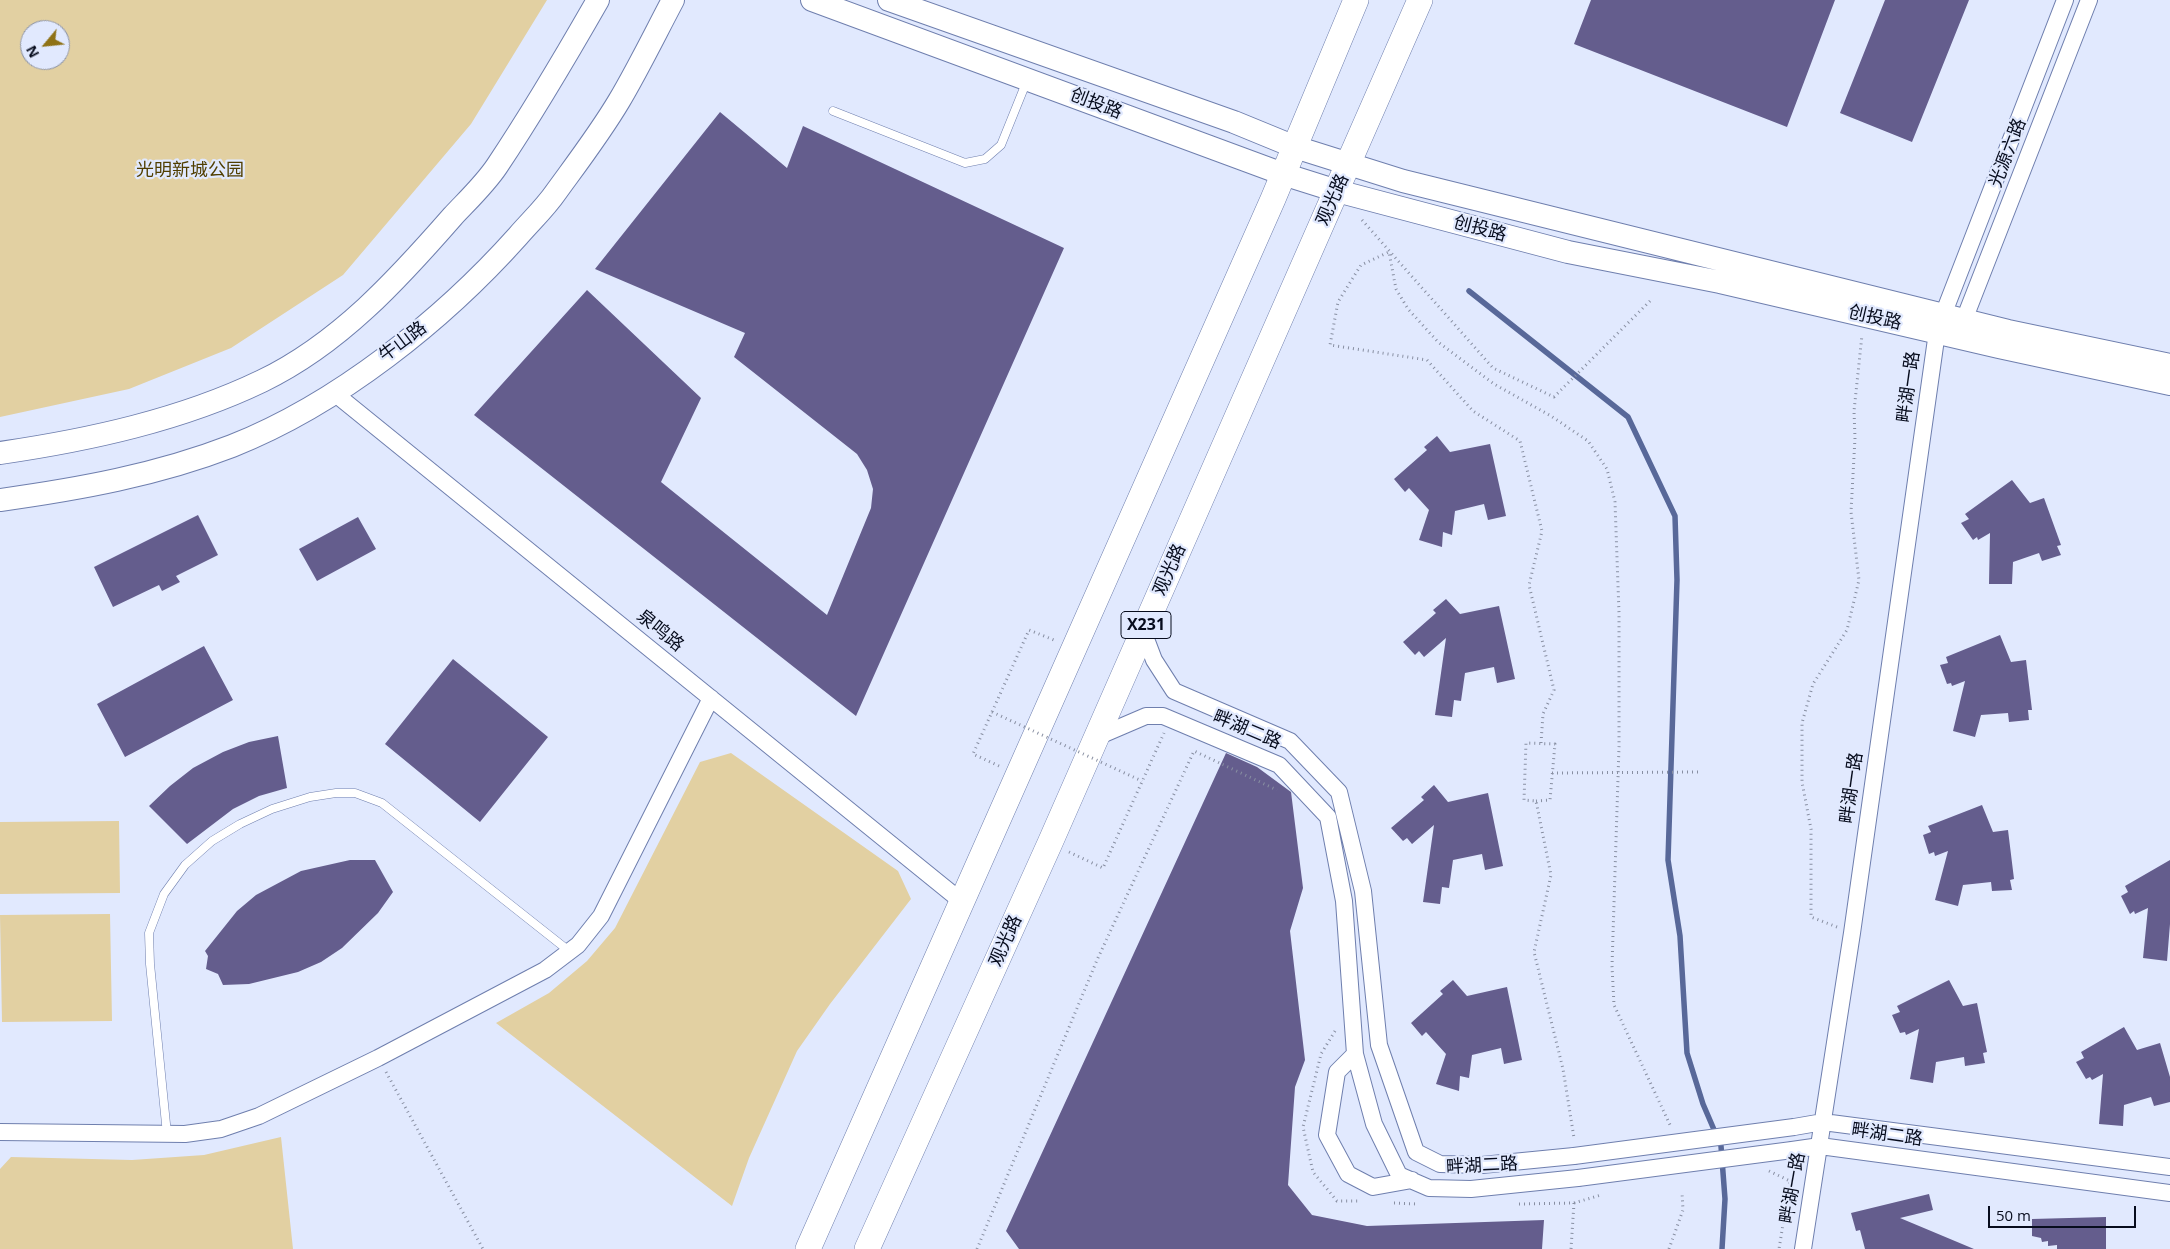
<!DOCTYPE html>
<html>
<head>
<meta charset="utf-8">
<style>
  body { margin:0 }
  #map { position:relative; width:2170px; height:1249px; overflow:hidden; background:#e1e9fe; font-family:"Open Sans",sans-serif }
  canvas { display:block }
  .north { position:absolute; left:20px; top:20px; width:50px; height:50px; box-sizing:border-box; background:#e1e9fe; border:1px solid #8a91a4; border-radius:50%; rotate:242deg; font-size:14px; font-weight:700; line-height:20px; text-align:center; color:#070c1d }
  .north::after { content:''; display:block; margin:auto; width:18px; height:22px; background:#8f7216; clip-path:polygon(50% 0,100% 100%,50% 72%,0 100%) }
  .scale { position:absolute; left:1988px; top:1206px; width:148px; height:22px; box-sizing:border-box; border:2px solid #070c1d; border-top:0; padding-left:6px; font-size:15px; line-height:18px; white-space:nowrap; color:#070c1d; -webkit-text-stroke:4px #e1e9fe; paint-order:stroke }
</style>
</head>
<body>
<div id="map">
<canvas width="2170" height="1249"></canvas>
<div class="north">N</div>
<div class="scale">50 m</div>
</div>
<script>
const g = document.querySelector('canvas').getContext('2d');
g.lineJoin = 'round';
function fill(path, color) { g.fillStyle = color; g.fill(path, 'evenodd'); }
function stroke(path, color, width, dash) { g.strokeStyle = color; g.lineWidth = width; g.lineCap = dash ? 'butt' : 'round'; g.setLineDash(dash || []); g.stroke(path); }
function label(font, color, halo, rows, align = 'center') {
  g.font = font + ' "Open Sans","Noto Sans SC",sans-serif'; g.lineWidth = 4.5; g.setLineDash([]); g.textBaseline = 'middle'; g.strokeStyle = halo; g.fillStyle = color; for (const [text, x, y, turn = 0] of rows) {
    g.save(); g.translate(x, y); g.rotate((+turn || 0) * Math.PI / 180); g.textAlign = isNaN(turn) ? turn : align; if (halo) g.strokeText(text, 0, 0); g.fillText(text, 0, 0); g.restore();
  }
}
fill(new Path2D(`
  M 0,0 L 547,0 L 471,124 L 343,275 L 231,348 L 129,389 L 0,417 ZM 30,30 L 60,30 L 60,60 L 30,60 Z
  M 731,753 L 898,871 L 911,899 L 830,1004 L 797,1051 L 749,1158 L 732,1206 L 496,1023 L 549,993 L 587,961 L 615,928 L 700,762 Z
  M 119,821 L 120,893 L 0,894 L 0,822 Z
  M 110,914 L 112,1021 L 2,1022 L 0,915 Z
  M 281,1137 L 293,1249 L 0,1249 L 0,1169 L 11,1157 L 132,1160 L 204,1155 Z`), '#e2d0a2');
stroke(new Path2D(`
  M 1469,291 L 1628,417 L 1675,516 L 1677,580 L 1668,860 L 1680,936 L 1687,1053 L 1703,1104 L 1721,1146 L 1725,1199 L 1722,1249`), '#586899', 5.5);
fill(new Path2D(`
  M 1591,0 L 1835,0 L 1787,127 L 1574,44 Z
  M 1885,0 L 1969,0 L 1912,142 L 1840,113 Z
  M 720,112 L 787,168 L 803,126 L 1064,248 L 856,716 L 474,415 L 587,290 L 701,398 L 661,482 L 827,615 L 871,508 L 873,489 L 867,470 L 857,454 L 734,357 L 745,333 L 595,269 Z
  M 1437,436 L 1450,452 L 1490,444 L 1506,516 L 1488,520 L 1484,504 L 1455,511 L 1452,535 L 1443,532 L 1442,547 L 1419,540 L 1429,510 L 1409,488 L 1405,492 L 1394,479 L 1427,450 L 1424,447 Z
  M 2012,480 L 2030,503 L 2044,498 L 2061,545 L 2057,546 L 2061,555 L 2042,561 L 2039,553 L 2013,562 L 2012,584 L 1989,584 L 1990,533 L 1978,540 L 1977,537 L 1973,540 L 1961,523 L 1969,519 L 1965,514 Z
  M 198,515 L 218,555 L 176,576 L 180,582 L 162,591 L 159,585 L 113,607 L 94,567 Z
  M 358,517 L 376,549 L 317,581 L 299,549 Z
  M 1446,599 L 1460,614 L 1499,606 L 1515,679 L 1497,683 L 1494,667 L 1465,673 L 1461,701 L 1454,700 L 1452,717 L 1435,715 L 1446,638 L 1424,657 L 1419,651 L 1415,655 L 1403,642 L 1436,613 L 1433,610 Z
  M 2000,635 L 2011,662 L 2026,660 L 2032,710 L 2028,710 L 2029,720 L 2009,722 L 2008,713 L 1981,715 L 1975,737 L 1953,731 L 1965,681 L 1952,686 L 1951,683 L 1947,684 L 1940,665 L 1948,663 L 1946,657 Z
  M 204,646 L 233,700 L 125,757 L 97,704 Z
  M 453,659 L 548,737 L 480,822 L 385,744 Z
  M 278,736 L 287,788 L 259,796 L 233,809 L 187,844 L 149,806 L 170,786 L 193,768 L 223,752 L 249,742 Z
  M 1226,753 L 1257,767 L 1291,792 L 1303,888 L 1290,931 L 1305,1060 L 1295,1087 L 1288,1185 L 1312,1215 L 1367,1226 L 1544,1220 L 1542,1249 L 1019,1249 L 1006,1231 Z
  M 1434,785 L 1448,802 L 1488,793 L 1503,866 L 1485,870 L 1482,854 L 1453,860 L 1449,888 L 1442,887 L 1440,904 L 1423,902 L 1434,825 L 1412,844 L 1407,838 L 1403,841 L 1391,828 L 1424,800 L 1421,797 Z
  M 1982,805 L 1993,832 L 2008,830 L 2014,879 L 2010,880 L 2012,890 L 1992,891 L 1991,882 L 1963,885 L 1958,906 L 1935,900 L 1948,851 L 1935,856 L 1934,852 L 1929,854 L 1923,835 L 1931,832 L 1928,826 Z
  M 350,860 L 375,860 L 393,892 L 378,913 L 342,948 L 321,962 L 298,972 L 249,984 L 223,985 L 218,974 L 206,969 L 208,956 L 205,951 L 237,911 L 256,895 L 301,871 Z
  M 2170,860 L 2170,924 L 2167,961 L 2143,958 L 2148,908 L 2135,914 L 2134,911 L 2130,914 L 2121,896 L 2128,892 L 2125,886 Z
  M 1453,980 L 1467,996 L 1507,987 L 1522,1060 L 1504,1064 L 1501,1048 L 1472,1055 L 1469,1078 L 1460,1076 L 1459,1091 L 1436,1084 L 1446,1054 L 1426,1032 L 1422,1036 L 1411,1023 L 1443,994 L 1440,991 Z
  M 1949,980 L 1963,1006 L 1977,1003 L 1987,1052 L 1983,1053 L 1985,1063 L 1965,1066 L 1964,1057 L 1936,1062 L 1933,1083 L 1910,1079 L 1919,1029 L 1906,1035 L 1905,1032 L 1900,1033 L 1892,1015 L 1900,1012 L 1897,1006 Z
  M 2124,1027 L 2137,1050 L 2160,1043 L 2170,1077 L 2170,1102 L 2154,1106 L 2151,1097 L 2124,1105 L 2123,1126 L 2099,1124 L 2103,1074 L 2092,1080 L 2090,1077 L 2086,1079 L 2076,1062 L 2084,1058 L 2081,1052 Z
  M 1929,1194 L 1933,1210 L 1900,1218 L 1974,1249 L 1865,1249 L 1860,1230 L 1856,1231 L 1851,1213 Z
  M 2106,1217 L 2106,1249 L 2057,1249 L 2057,1245 L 2048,1246 L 2048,1241 L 2042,1242 L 2041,1238 L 2032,1236 L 2032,1219 Z`), '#645d8d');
const lane = new Path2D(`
  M 833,111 L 965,163 L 985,159 L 1001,145 L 1026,83
  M 167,1134 L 150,964 L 149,933 L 164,894 L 185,865 L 212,841 L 240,824 L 272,809 L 310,797 L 336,793 L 355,793 L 382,803 L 569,951`);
const street = new Path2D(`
  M 1943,315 L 2065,0
  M 1964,320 L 2089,0
  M 333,392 L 961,901
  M 1143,631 L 1154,660 L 1174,691 L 1290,741 L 1339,792 L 1363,891 L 1379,1045 L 1416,1152 L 1440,1164 L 1482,1165 L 1574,1156
  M 1097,737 L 1146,716 L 1163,716 L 1279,765 L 1328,817 L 1344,901 L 1355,1054 L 1374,1124 L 1399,1175 L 1429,1188 L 1471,1189 L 1578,1178
  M 1355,1054 L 1337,1072 L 1327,1135 L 1348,1174 L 1373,1187 L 1412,1180
  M 1794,1127 L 1823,1122 L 2170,1167
  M 0,1132 L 185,1134 L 221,1129 L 259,1116 L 378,1058 L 545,970 L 578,945 L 601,916 L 711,698
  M 1792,1150 L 1820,1146 L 2170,1193
  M 1803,1249 L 1852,933 L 1937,332`);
const secondary = new Path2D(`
  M 812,0 L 1283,174 L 1337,191 L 1568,252 L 1720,282 L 1999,347 L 2170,384
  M 889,0 L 1234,122 L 1295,147 L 1403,181 L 2008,331 L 2170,365
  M 0,453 C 89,440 181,420 262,381 C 339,344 398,279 453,216 C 468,200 485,184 497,166 C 533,112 566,56 598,0
  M 0,500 C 79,489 157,475 232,446 C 338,404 443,320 518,236 C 531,221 545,208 556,192 C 577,163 600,133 619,101 C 638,69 655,34 673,0`);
const primary = new Path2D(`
  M 808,1249 L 1273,199 L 1356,0
  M 867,1249 L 1050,843 L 1420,0`);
stroke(lane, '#6f7fae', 9);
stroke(street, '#6f7fae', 18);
stroke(secondary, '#6f7fae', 24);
stroke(primary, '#6f7fae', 26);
stroke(new Path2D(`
  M 1362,220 L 1493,368 L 1554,397 L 1652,299
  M 1541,743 L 1543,714 L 1554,690 L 1529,585 L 1542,531 L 1520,441 L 1473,411 L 1427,360 L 1330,345 L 1338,302 L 1361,265 L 1389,252 L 1396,289 L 1408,309 L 1438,342 L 1494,384 L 1551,416 L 1588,441 L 1607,469 L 1615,502 L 1619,613 L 1619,747 L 1612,966 L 1614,1005 L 1671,1127
  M 999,766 L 973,754 L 1029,630 L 1054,640
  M 1536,801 L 1550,800 L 1555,744 L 1526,743 L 1524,800 L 1536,801 L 1551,875 L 1534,952 L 1563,1069 L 1574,1138
  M 1069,852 L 1103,868 L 1164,733
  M 1837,927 L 1811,917 L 1811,829 L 1802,782 L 1802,723 L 1813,684 L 1847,630 L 1859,580 L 1851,512 L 1855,438 L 1854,411 L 1862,335
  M 1335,1031 L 1321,1054 L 1303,1127 L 1313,1172 L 1337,1201 L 1360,1201
  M 386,1072 L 483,1249
  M 1769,1171 L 1790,1181 L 1779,1249
  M 1394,1203 L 1417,1204
  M 1574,1203 L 1601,1195
  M 1519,1204 L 1574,1203 L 1571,1249
  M 977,1249 L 1097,960 L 1194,751 L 1277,790
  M 1669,1249 L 1683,1210 L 1682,1192`), '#888fa2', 3, [1, 4]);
stroke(lane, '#fff', 8);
stroke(street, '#fff', 16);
stroke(secondary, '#fff', 22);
stroke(primary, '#fff', 25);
const streetBridge = new Path2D(`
  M 1574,1156 L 1794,1127
  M 1578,1178 L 1792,1150`);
stroke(streetBridge, '#6f7fae', 18, []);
stroke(new Path2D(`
  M 992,712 L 1142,781
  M 1552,773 L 1698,772`), '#888fa2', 3, [1, 4]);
stroke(streetBridge, '#fff', 16);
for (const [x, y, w] of [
  [1146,625,50]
]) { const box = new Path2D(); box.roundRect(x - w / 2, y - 13.5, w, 27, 4); g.fillStyle = '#e1e9fe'; g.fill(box); stroke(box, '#070c1d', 1); }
label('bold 16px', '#070c1d', null, [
  ["X231",1146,625]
]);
label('18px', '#070c1d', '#e1e9fe', [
  ["创投路",1096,104,21],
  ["光源六路",2008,153,-69],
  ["观光路",1333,200,-66],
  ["创投路",1480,229,15],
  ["创投路",1875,318,13],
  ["牛山路",403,342,-37],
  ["畔湖一路",1909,387,-82],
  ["观光路",1170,570,-66],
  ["泉鸣路",660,631,39],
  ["畔湖二路",1247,730,23],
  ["畔湖一路",1852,788,-82],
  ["观光路",1006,941,-66],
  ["畔湖二路",1887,1135,8],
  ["畔湖二路",1482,1166,-3],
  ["畔湖一路",1793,1188,-80]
]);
label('18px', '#513e00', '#e1e9fe', [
  ["光明新城公园",190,171]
]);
</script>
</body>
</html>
